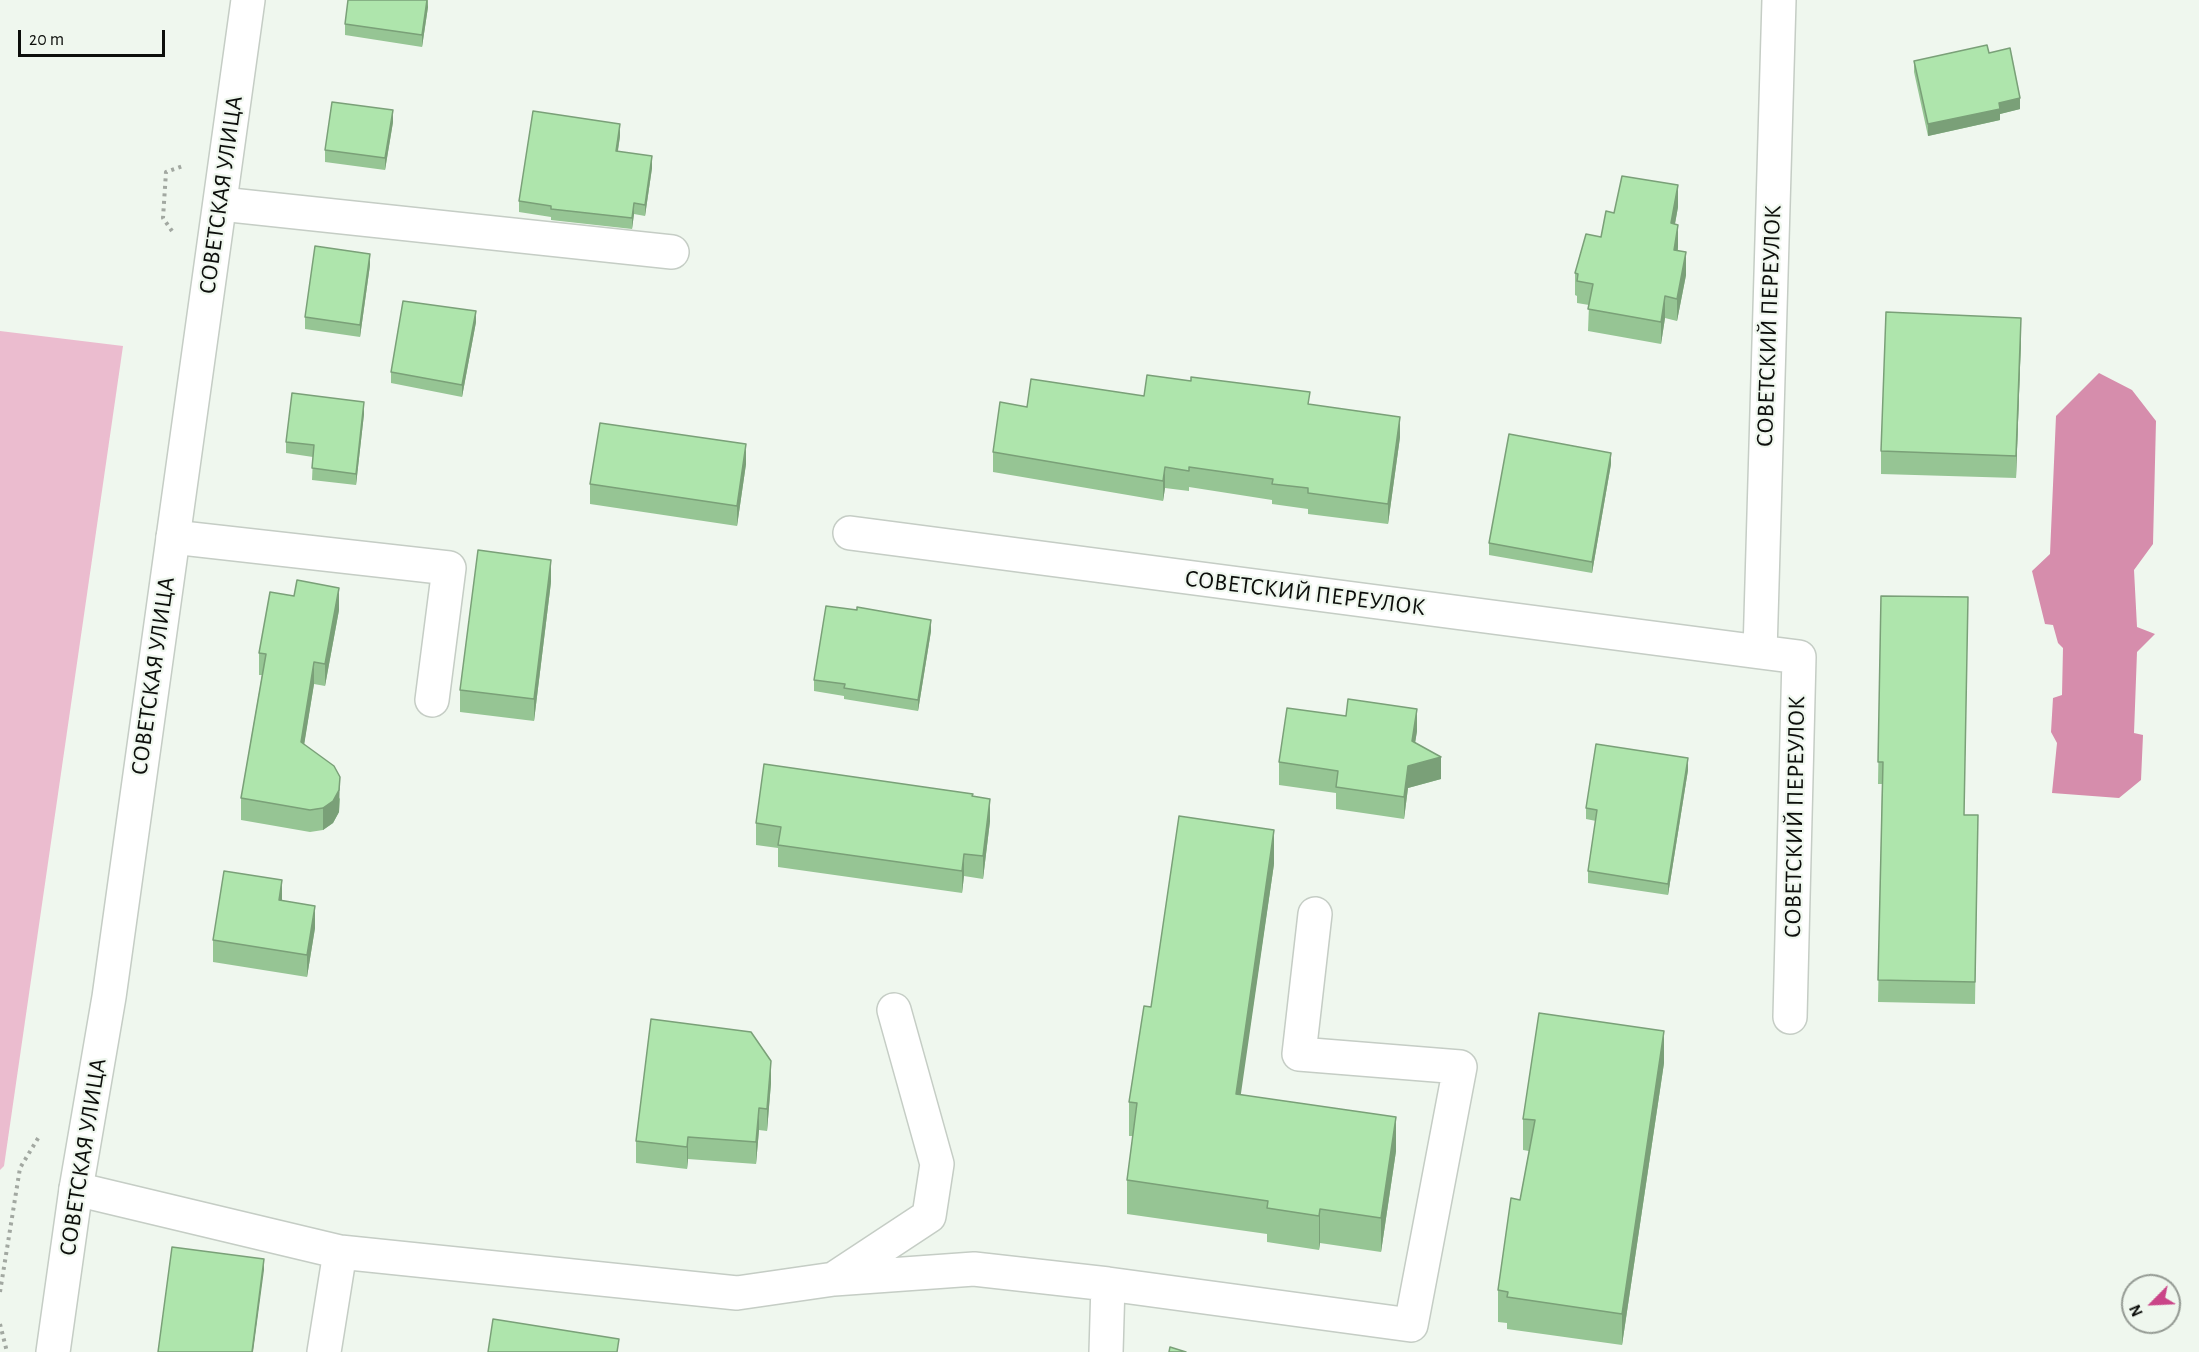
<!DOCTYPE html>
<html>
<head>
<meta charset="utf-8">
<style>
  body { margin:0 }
  #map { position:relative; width:2199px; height:1352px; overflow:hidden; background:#eff7ee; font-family:"Alegreya Sans",sans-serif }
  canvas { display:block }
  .north { position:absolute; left:2121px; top:1274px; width:60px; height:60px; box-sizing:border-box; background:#eff7ee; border:2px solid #949a93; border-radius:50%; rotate:246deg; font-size:16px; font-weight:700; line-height:24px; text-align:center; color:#0c0e0b }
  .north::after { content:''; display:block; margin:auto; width:21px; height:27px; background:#ca4588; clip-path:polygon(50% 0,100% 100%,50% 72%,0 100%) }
  .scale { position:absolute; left:18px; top:30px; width:147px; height:27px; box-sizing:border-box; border:3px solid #0c0e0b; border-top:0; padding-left:8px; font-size:18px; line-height:21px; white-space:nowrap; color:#0c0e0b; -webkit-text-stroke:4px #eff7ee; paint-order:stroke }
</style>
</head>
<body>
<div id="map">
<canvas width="2199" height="1352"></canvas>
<div class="north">N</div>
<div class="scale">20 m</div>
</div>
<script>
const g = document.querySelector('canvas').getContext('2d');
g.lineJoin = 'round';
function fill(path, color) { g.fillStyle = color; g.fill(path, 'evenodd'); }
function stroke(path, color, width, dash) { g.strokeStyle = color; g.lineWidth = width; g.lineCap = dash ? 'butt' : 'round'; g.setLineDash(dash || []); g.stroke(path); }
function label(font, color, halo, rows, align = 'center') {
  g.font = font + ' "Alegreya Sans",sans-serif'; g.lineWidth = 4.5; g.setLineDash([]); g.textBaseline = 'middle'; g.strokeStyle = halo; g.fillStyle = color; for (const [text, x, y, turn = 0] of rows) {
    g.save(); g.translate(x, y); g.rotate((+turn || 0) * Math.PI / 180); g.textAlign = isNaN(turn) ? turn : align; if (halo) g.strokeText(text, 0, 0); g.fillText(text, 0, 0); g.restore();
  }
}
fill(new Path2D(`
  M 0,331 L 123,346 L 4,1166 L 0,1170 Z`), '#ebbccf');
fill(new Path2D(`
  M 2099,373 L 2132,390 L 2156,421 L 2153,544 L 2134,570 L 2137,627 L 2155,634 L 2137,652 L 2134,733 L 2143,735 L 2141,780 L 2119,798 L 2052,793 L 2057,743 L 2051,732 L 2053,698 L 2062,695 L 2063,648 L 2058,643 L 2053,625 L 2045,624 L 2032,571 L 2050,554 L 2056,416 Z`), '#d68dac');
const minor = new Path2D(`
  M 221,204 L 672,252
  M 850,533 L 1760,652 L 1779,0
  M 173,537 L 449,568 L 432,700
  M 1760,652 L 1799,657 L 1790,1017
  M 76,1189 L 340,1252 L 737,1293 L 834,1279 L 974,1269 L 1108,1284 L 1411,1325 L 1460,1067 L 1299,1054 L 1315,914
  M 835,1278 L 929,1216 L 937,1164 L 894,1010
  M 324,1352 L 340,1252
  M 1106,1352 L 1108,1284`);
const major = new Path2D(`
  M 53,1352 L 76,1189 L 109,997 L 248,0`);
stroke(minor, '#c5cdc5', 36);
stroke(major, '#c5cdc5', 36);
stroke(new Path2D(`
  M 172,231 L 163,218 L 166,172 L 183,166
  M 0,1292 L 20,1168 L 40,1135
  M 0,1324 L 7,1352`), '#a2a8a1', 4, [3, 4.5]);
stroke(minor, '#fff', 33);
stroke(major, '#fff', 33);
fill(new Path2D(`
  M 428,0 L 428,7 L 422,47 L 345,35 L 345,24 Z
  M 1989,53 L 2020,109 L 2000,114 L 2000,120 L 1928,136 L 1914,72 L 1914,61 Z
  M 393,122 L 385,170 L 325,162 L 325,150 Z
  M 620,136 L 618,151 L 652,168 L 645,216 L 634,214 L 632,229 L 551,220 L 551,217 L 519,212 L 519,201 Z
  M 1678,207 L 1675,224 L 1678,247 L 1678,251 L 1686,275 L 1677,321 L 1665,318 L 1661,344 L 1588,331 L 1589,305 L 1577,303 L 1577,296 L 1575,295 L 1575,273 L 1601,237 L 1614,213 Z
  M 370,265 L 360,337 L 305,329 L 305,317 Z
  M 476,322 L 462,397 L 391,383 L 391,372 Z
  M 2021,340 L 2016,478 L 1881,474 L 1881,451 Z
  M 1144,396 L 1310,404 L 1400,437 L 1388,524 L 1308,514 L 1308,509 L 1272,504 L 1272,500 L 1189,487 L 1189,491 L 1165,488 L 1163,501 L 993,472 L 993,452 L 1027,407 Z
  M 364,414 L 356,485 L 312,480 L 313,457 L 286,453 L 286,442 Z
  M 746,464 L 737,526 L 590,504 L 590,484 Z
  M 1611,464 L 1592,573 L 1489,555 L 1489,543 Z
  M 551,582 L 534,721 L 460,712 L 460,690 Z
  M 1881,596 L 1964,815 L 1978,815 L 1975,1004 L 1878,1002 L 1882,784 L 1878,784 Z
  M 339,610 L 325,686 L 314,684 L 304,744 L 340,799 L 339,812 L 333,823 L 323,830 L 310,832 L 241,820 L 241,798 L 262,675 L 259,675 L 259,653 Z
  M 931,631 L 918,711 L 844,699 L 844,696 L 814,691 L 814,680 Z
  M 1417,731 L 1415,742 L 1441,779 L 1408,788 L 1404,819 L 1336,809 L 1336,793 L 1279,785 L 1279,762 Z
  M 1688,770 L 1668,895 L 1588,883 L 1588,871 L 1596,821 L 1586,819 L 1586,808 Z
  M 973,796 L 990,821 L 983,879 L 964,876 L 962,893 L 778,867 L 778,848 L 756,845 L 756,823 Z
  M 1274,864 L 1240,1094 L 1396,1151 L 1381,1252 L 1320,1243 L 1319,1250 L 1267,1242 L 1267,1234 L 1127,1214 L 1127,1180 L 1133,1136 L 1129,1136 L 1129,1102 L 1151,1007 Z
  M 282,901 L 315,928 L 307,977 L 213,962 L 213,940 Z
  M 1664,1063 L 1622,1345 L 1507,1329 L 1507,1323 L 1498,1322 L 1498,1290 L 1520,1200 L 1529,1151 L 1523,1150 L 1523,1119 Z
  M 771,1083 L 767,1131 L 759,1130 L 756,1164 L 688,1159 L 687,1169 L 636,1163 L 636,1141 Z`), '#96c594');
fill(new Path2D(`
  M 427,0 L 428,7 L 422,47 L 422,35 Z
  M 2020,98 L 2020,109 L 2000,114 L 2000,120 L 1928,136 L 1928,124 L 1999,103 Z
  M 393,110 L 393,122 L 385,170 L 385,158 Z
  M 620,124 L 620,136 L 616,162 L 616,151 Z
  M 652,156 L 652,168 L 645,216 L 645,205 Z
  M 1678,185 L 1678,207 L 1671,245 L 1671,223 Z
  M 634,203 L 634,214 L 632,229 L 632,218 Z
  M 1678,225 L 1678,247 L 1674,272 L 1674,250 Z
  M 1686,252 L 1686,275 L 1677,321 L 1677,299 Z
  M 370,254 L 370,265 L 360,337 L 360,325 Z
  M 1665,296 L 1665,318 L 1661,344 L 1661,322 Z
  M 476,311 L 476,322 L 462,397 L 462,385 Z
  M 2021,318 L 2021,340 L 2016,478 L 2016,456 Z
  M 364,402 L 364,414 L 356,485 L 356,474 Z
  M 1400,417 L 1400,437 L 1388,524 L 1388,504 Z
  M 746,444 L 746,464 L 737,526 L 737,506 Z
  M 1611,453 L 1611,464 L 1592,573 L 1592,562 Z
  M 1165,467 L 1165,488 L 1163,501 L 1163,481 Z
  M 551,560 L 551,582 L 534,721 L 534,699 Z
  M 339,588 L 339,610 L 325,686 L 325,664 Z
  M 931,620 L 931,631 L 918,711 L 918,700 Z
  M 314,662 L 314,684 L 301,764 L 301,742 Z
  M 1417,709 L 1417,731 L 1412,763 L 1412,741 Z
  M 1441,757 L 1441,779 L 1408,788 L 1404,819 L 1404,797 L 1408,766 Z
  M 1688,758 L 1688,770 L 1668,895 L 1668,884 Z
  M 340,777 L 339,812 L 333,823 L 323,830 L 323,808 Z
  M 990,799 L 990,821 L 983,879 L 983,856 Z
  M 1274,830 L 1274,864 L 1236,1128 L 1236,1094 Z
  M 964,854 L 964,876 L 962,893 L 962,871 Z
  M 282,880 L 282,902 L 279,900 Z
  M 315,906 L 315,928 L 307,977 L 307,955 Z
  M 1664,1031 L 1664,1063 L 1622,1345 L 1622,1314 Z
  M 771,1061 L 771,1083 L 767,1131 L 767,1109 Z
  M 759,1108 L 759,1130 L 756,1164 L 756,1142 Z
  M 1396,1117 L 1396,1151 L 1381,1252 L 1381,1218 Z
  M 688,1137 L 688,1159 L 687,1169 L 687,1147 Z
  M 1320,1209 L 1320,1243 L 1319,1250 L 1319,1216 Z
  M 264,1259 L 264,1270 L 253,1352 L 252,1352 Z`), '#7aa078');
const building = new Path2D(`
  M 348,0 L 427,0 L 422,35 L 345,24 Z
  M 1987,45 L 1989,53 L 2010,48 L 2020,98 L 1999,103 L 2000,109 L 1928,124 L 1914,61 Z
  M 332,102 L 393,110 L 385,158 L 325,150 Z
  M 533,111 L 620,124 L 616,151 L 652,156 L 645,205 L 634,203 L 632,218 L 551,209 L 551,206 L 519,201 Z
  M 1622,176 L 1678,185 L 1671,223 L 1678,225 L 1674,250 L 1686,252 L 1677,299 L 1665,296 L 1661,322 L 1588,309 L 1593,284 L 1577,281 L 1578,274 L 1575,273 L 1586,234 L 1601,237 L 1606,211 L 1614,213 Z
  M 315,246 L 370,254 L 360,325 L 305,317 Z
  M 403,301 L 476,311 L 462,385 L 391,372 Z
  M 1886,312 L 2021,318 L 2016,456 L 1881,451 Z
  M 1147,375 L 1191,381 L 1191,377 L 1310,392 L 1308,404 L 1400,417 L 1388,504 L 1308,493 L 1308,488 L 1272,484 L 1273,479 L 1189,467 L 1189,471 L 1165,467 L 1163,481 L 993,452 L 1000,402 L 1027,407 L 1031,379 L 1144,396 Z
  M 292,393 L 364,402 L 356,474 L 312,468 L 314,445 L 286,442 Z
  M 600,423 L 746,444 L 737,506 L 590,484 Z
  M 1509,434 L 1611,453 L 1592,562 L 1489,543 Z
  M 478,550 L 551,560 L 534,699 L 460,690 Z
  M 297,580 L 339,588 L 325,664 L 314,662 L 301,742 L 334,766 L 340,777 L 339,790 L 333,801 L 323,808 L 310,810 L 241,798 L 266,654 L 259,653 L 270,592 L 294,596 Z
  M 1881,596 L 1968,597 L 1964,815 L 1978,815 L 1975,982 L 1878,980 L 1883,762 L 1878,762 Z
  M 826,606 L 857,610 L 857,607 L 931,620 L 918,700 L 844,688 L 845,684 L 814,680 Z
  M 1348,699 L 1417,709 L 1412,741 L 1441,757 L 1408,766 L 1404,797 L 1336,787 L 1338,771 L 1279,762 L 1287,708 L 1346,716 Z
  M 1596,744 L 1688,758 L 1668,884 L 1588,871 L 1597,810 L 1586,808 Z
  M 764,764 L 973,794 L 972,796 L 990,799 L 983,856 L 964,854 L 962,871 L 778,845 L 781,827 L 756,823 Z
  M 1179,816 L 1274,830 L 1236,1094 L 1396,1117 L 1381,1218 L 1320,1209 L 1319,1216 L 1267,1208 L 1268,1201 L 1127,1180 L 1137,1103 L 1129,1102 L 1144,1006 L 1151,1007 Z
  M 224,871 L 282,880 L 279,900 L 315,906 L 307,955 L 213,940 Z
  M 1539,1013 L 1664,1031 L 1622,1314 L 1507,1297 L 1508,1292 L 1498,1290 L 1511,1198 L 1520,1200 L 1535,1120 L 1523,1119 Z
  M 651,1019 L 751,1032 L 771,1061 L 767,1109 L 759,1108 L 756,1142 L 688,1137 L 687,1147 L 636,1141 Z
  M 172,1247 L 264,1259 L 252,1352 L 158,1352 Z
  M 493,1319 L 619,1339 L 617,1352 L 488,1352 Z
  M 1170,1347 L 1186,1352 L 1169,1352 Z`);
fill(building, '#aee5ac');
stroke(building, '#7aa078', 1.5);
label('24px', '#0c0e0b', '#eff7ee', [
  ["СОВЕТСКАЯ УЛИЦА",221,195,-82],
  ["СОВЕТСКИЙ ПЕРЕУЛОК",1769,326,-88],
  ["СОВЕТСКИЙ ПЕРЕУЛОК",1305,593,7],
  ["СОВЕТСКАЯ УЛИЦА",153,676,-82],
  ["СОВЕТСКИЙ ПЕРЕУЛОК",1795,817,-89],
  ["СОВЕТСКАЯ УЛИЦА",83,1157,-81]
]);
</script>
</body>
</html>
